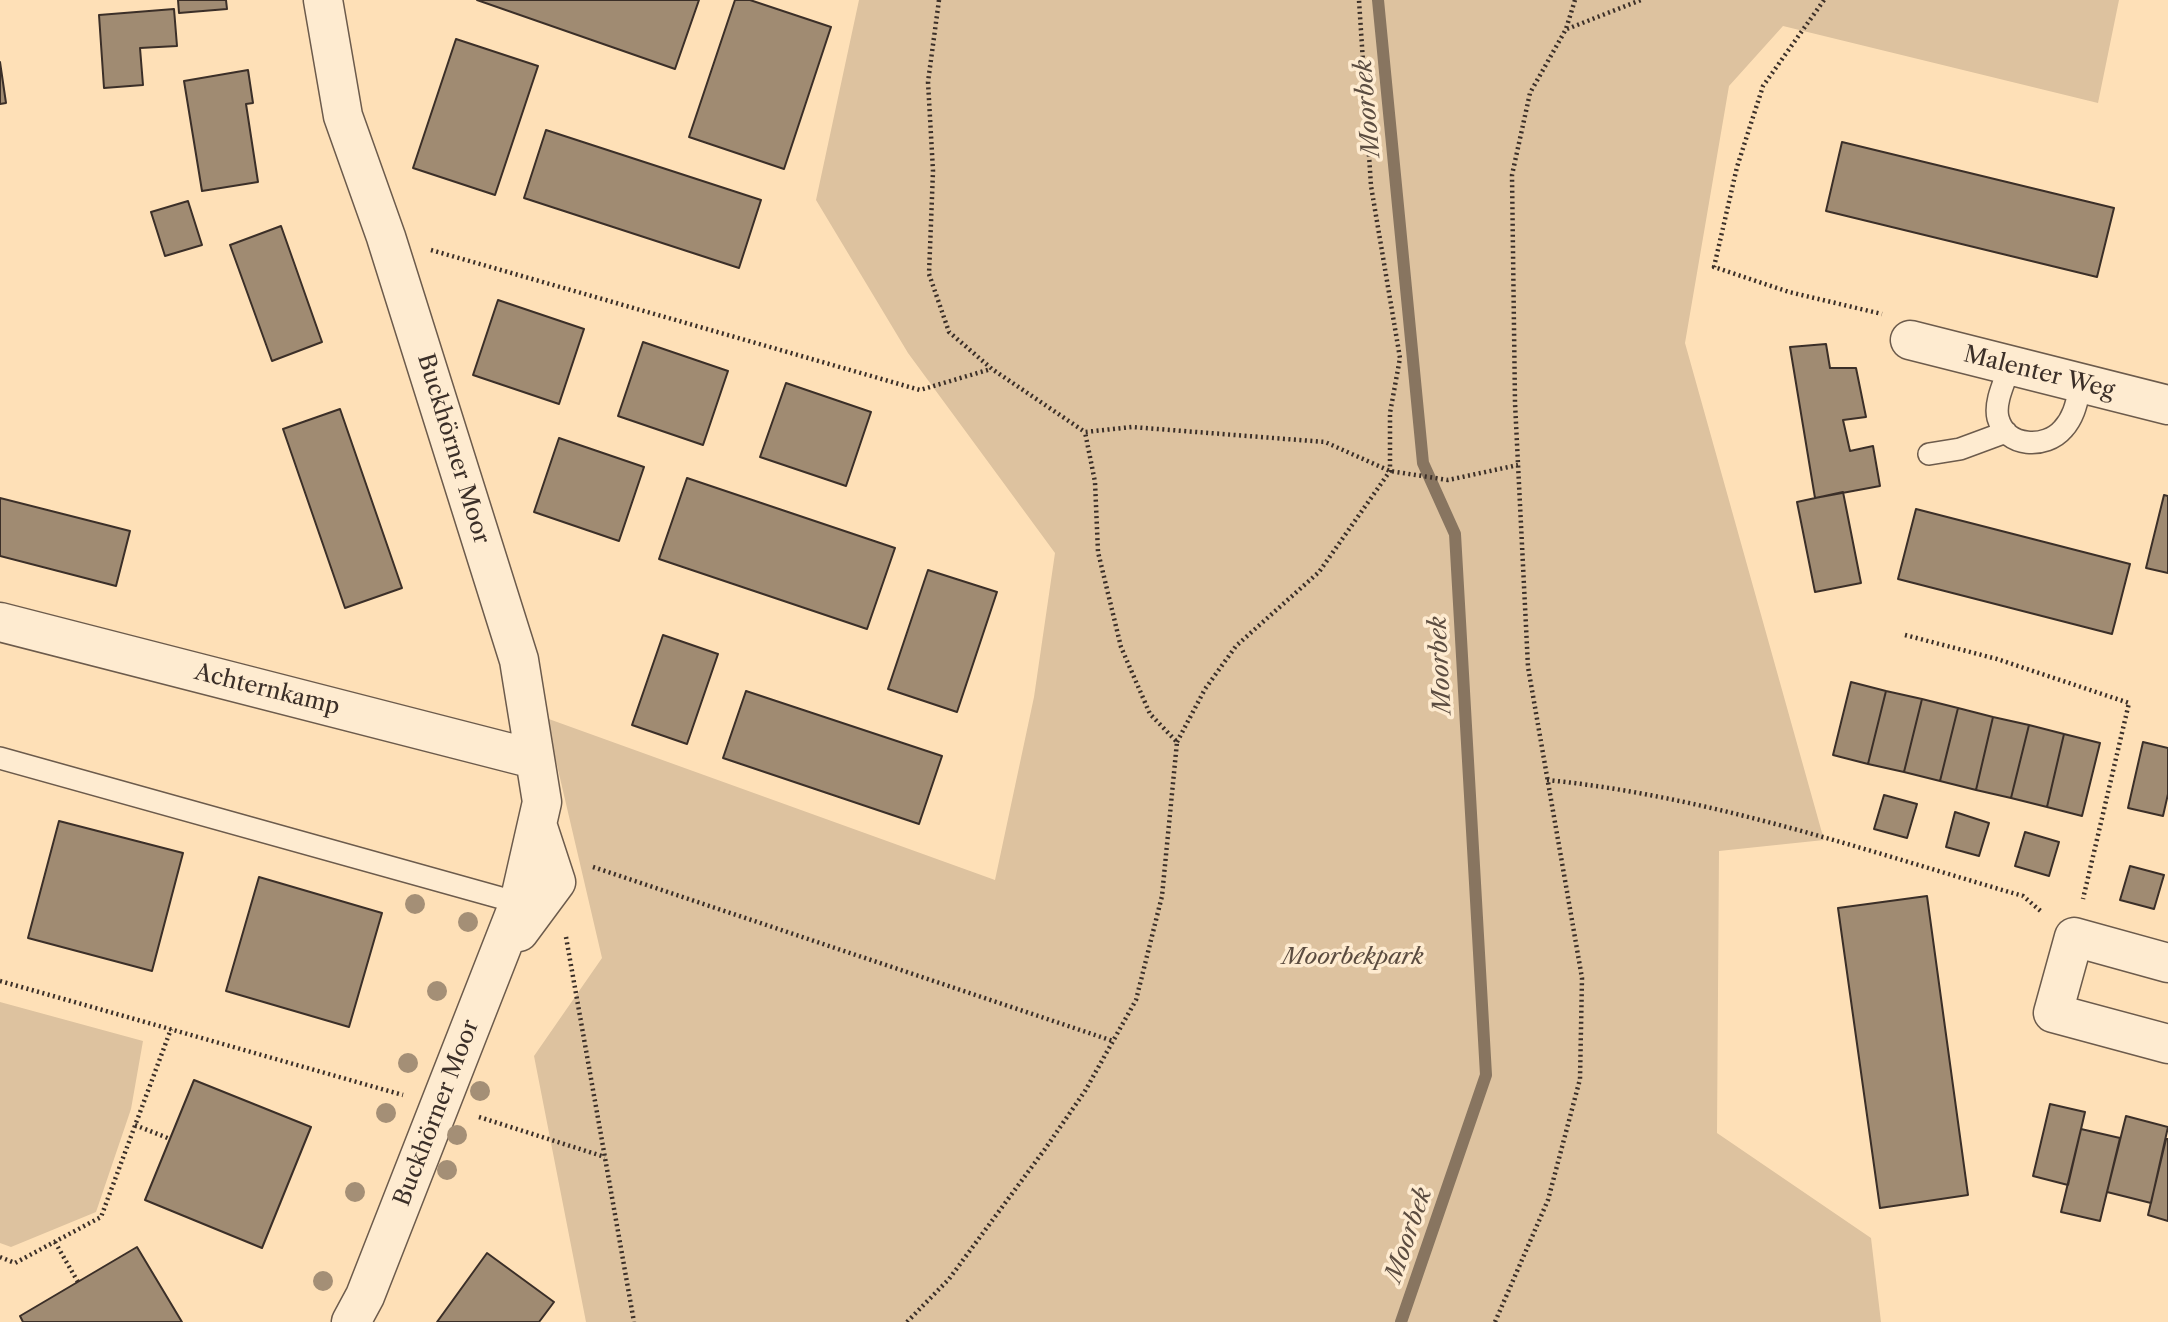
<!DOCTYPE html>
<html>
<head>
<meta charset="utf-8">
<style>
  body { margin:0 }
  canvas { display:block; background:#fee0b7 }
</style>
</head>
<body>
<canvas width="2168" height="1322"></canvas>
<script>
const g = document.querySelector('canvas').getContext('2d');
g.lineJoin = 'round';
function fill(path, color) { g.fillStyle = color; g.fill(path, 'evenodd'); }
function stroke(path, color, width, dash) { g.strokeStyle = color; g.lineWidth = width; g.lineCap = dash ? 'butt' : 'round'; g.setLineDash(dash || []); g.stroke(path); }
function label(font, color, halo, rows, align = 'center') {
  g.font = font + ' "Libre Caslon Text",serif'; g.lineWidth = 7; g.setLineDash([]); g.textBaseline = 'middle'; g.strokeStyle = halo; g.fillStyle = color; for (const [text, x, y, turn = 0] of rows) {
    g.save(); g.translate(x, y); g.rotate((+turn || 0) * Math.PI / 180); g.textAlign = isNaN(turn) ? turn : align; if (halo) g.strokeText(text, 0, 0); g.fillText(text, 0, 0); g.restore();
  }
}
fill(new Path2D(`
  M 859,0 L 2119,0 L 2098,103 L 1783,26 L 1729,86 L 1685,343 L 1824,840 L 1719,851 L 1717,1133 L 1871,1238 L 1881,1322 L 586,1322 L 534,1056 L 602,958 L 546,718 L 995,880 L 1034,697 L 1055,553 L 908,353 L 816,200 Z
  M 0,1002 L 143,1041 L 131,1109 L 96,1212 L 11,1247 L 0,1243 Z`), '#ddc29f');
stroke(new Path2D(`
  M 1378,0 L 1423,463 L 1455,534 L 1486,1075 L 1401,1322`), '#887560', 12);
const building = new Path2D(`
  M 178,0 L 226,0 L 227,9 L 179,13 Z
  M 477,0 L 699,0 L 675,69 Z
  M 735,0 L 750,0 L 831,27 L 784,169 L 689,137 Z
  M 174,9 L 177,46 L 140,48 L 143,85 L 104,88 L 99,15 Z
  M 456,39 L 538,66 L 495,195 L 413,168 Z
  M 0,62 L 6,103 L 0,104 Z
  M 248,70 L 253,103 L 246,104 L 258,182 L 202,191 L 184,81 Z
  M 546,130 L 761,200 L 739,268 L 524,198 Z
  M 1842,142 L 2114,208 L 2097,277 L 1826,211 Z
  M 188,201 L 202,245 L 165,256 L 151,212 Z
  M 281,226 L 322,342 L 272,361 L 230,245 Z
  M 498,300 L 584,329 L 559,404 L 473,375 Z
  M 643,342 L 728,371 L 703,445 L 618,416 Z
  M 1826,344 L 1830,368 L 1856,368 L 1866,417 L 1843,420 L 1850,451 L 1873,446 L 1880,486 L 1815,498 L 1790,347 Z
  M 786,383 L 871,412 L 846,486 L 760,457 Z
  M 340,409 L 402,588 L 345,608 L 283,429 Z
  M 559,438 L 644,467 L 619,541 L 534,512 Z
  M 687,478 L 895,548 L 867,629 L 659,559 Z
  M 1843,492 L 1861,583 L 1815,592 L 1797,502 Z
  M 2164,495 L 2168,496 L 2168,573 L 2146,568 Z
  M 0,498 L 130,531 L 116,586 L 0,556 Z
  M 1916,509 L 2130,564 L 2112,634 L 1898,579 Z
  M 928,570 L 997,592 L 957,712 L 888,689 Z
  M 663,635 L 718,654 L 687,744 L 632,725 Z
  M 1851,682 L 1886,691 L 1868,764 L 1833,755 Z
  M 746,691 L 942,756 L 919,824 L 723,758 Z
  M 1886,691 L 1922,699 L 1904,772 L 1868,764 Z
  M 1922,699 L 1958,708 L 1940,781 L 1904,772 Z
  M 1958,708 L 1993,717 L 1976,790 L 1940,781 Z
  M 1993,717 L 2029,725 L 2011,798 L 1976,790 Z
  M 2029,725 L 2064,734 L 2047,807 L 2011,798 Z
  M 2064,734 L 2100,743 L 2082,816 L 2047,807 Z
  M 2143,742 L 2168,748 L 2168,794 L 2163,816 L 2128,808 Z
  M 1884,795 L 1917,804 L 1907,838 L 1874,829 Z
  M 1955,812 L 1989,823 L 1979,856 L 1946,847 Z
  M 59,821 L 183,853 L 152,971 L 28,938 Z
  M 2025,832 L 2059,842 L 2049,876 L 2015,866 Z
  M 2130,866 L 2164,875 L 2154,909 L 2120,900 Z
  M 259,877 L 382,913 L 349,1027 L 226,991 Z
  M 1927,896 L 1968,1195 L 1880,1208 L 1838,908 Z
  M 194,1080 L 311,1127 L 262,1248 L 145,1200 Z
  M 2050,1104 L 2085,1112 L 2068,1185 L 2033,1176 Z
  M 2126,1116 L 2168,1127 L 2151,1203 L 2107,1192 Z
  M 2081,1129 L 2120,1138 L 2100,1221 L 2061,1212 Z
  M 2166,1139 L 2168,1139 L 2168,1221 L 2148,1215 Z
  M 137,1247 L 182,1322 L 23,1322 L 20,1316 Z
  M 487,1253 L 554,1302 L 539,1322 L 437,1322 Z`);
fill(building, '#a08b72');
stroke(building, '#3b2f28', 2);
const service = new Path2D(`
  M 2010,366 C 2005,381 1994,402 1998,418 C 2006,448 2046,449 2063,429 C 2075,416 2077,400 2081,384
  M 1929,454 L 1960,449 L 2006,432
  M 0,758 L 519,903`);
const minor = new Path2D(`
  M 323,0 L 343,116 L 386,237 L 519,660 L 542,802 L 519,903 L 365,1296 L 351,1322
  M 1910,340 L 2168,405
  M 0,622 L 534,759
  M 519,932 L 556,882 L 537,824
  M 2168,963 L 2074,937 L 2053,1013 L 2168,1044`);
stroke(service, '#6c5b4c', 24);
stroke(minor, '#6c5b4c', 41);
stroke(new Path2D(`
  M 939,0 L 928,82 L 933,171 L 929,274 L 949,332 L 992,369 L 1085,432 L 1132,427 L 1325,442 L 1390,471 L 1448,480 L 1518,465
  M 1824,0 L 1763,86 L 1737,167 L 1714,267 L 1789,292 L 1882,314
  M 1567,29 L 1641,0
  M 431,250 L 920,390 L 991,369
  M 1905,635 L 1997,659 L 2129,703 L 2083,899
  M 1177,742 L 1205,689 L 1236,646 L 1319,572 L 1390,471 L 1390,413 L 1400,358 L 1371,186 L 1359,0
  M 1547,780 C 1709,796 1867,851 2023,896 L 2043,913
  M 593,867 L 1113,1041
  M 566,937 L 634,1322
  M 0,981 L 403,1095
  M 479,1117 L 605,1157
  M 135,1125 L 170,1139
  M 55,1242 L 78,1282
  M 0,1257 L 15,1263 L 101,1217 L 171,1029
  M 907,1322 L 949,1279 L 1045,1149 L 1085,1091 L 1136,1000 L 1162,896 L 1177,742 L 1150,714 L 1121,647 L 1098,552 L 1095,482 L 1085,432
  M 1495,1322 L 1548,1200 L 1580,1079 L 1582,978 L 1528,667 L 1515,403 L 1512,175 L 1530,93 L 1566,29 L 1575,0`), '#3b2f28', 4.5, [2, 3.5]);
stroke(service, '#feebd0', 21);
stroke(minor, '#feebd0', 38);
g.fillStyle = '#a48f76';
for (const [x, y] of [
  [415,904],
  [468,922],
  [437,991],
  [408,1063],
  [480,1091],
  [386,1113],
  [457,1135],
  [447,1170],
  [355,1192],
  [323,1281]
]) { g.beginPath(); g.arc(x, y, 10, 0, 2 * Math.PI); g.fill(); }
label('23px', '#3b2f28', '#feebd0', [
  ["Malenter Weg",2039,373,14],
  ["Buckhörner Moor",453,449,73],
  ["Achternkamp",267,690,14],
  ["Buckhörner Moor",437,1113,-69]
]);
label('italic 23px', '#5b4c40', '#feebd0', [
  ["Moorbekpark",1353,957]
]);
label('italic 24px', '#5b4c40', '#feebd0', [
  ["Moorbek",1368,108,-95],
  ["Moorbek",1441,665,-93],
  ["Moorbek",1409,1235,-71]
]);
</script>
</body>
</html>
